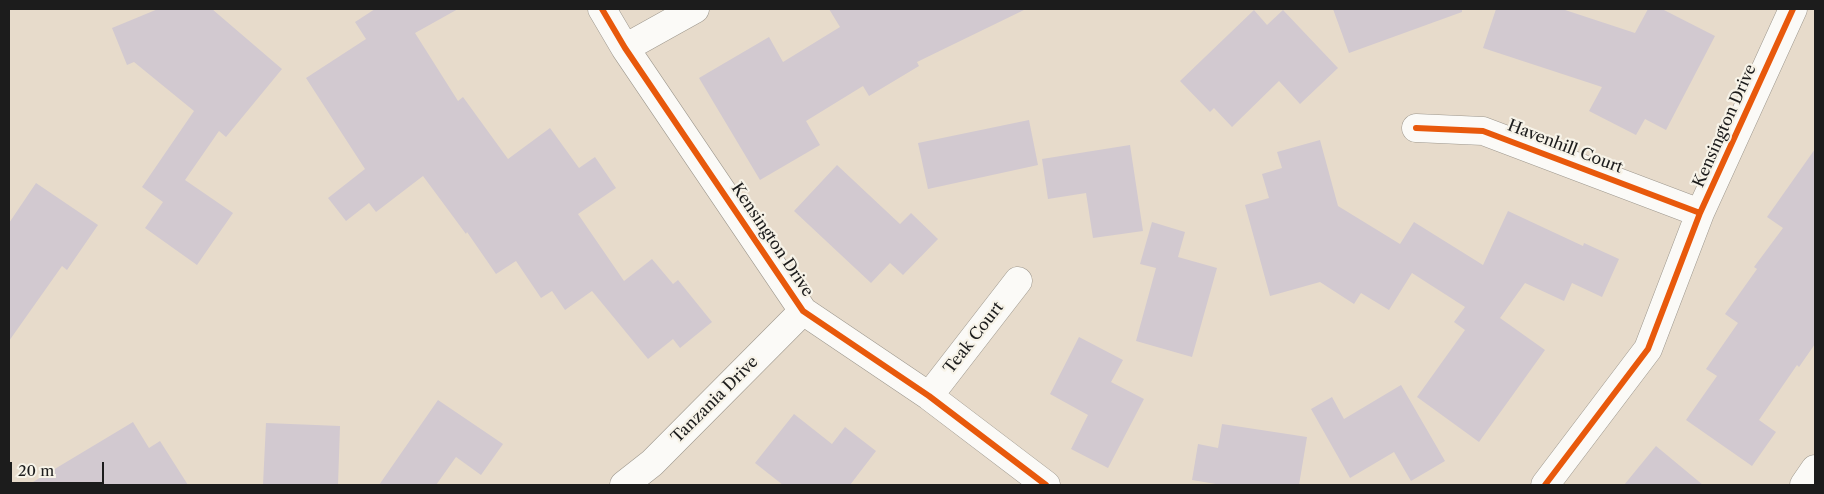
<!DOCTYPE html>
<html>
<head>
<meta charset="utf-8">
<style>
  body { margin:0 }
  #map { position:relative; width:1824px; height:494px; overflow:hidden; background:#e7dbcb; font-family:"Libre Caslon Text",serif }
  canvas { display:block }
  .frame { position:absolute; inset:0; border:10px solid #1c1c1c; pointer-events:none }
  .scale { position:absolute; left:10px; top:462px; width:94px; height:22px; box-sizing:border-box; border:2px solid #1c1c1c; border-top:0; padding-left:6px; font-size:15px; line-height:18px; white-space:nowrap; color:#1c1c1c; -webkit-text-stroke:4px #f7f3e8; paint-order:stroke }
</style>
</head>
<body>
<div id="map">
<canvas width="1824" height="494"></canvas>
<div class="frame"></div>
<div class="scale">20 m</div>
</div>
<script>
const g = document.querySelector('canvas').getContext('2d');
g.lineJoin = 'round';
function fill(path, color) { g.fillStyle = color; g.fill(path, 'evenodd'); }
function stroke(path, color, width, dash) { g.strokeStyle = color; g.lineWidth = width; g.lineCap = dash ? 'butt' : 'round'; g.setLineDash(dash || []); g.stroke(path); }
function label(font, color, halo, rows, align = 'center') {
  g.font = font + ' "Libre Caslon Text",serif'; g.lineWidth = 4.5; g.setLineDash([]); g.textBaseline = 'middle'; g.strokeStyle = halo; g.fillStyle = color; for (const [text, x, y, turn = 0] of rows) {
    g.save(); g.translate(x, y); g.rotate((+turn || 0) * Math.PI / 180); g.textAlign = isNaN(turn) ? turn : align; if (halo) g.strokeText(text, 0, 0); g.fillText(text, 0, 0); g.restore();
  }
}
fill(new Path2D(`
  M 158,9 L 212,9 L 282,69 L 226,137 L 219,131 L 185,180 L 233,213 L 197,265 L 145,228 L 163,202 L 142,187 L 194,111 L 134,62 L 127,65 L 112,28 Z
  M 375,9 L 458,9 L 415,33 L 458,101 L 463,97 L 508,159 L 550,128 L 579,168 L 595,157 L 616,188 L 578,214 L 624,281 L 652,259 L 673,284 L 678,280 L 712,322 L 680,348 L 673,339 L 648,359 L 592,291 L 565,310 L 552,291 L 541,298 L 516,261 L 496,274 L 467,232 L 466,234 L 423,176 L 376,212 L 369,203 L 346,221 L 328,198 L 365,169 L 306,78 L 366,39 L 355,22 Z
  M 829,9 L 1026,9 L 917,62 L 919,66 L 869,96 L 863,86 L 806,121 L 820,145 L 760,180 L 699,78 L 769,37 L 783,62 L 840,27 Z
  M 1333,9 L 1462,9 L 1462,12 L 1349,53 Z
  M 1496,9 L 1562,9 L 1635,33 L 1648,9 L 1662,9 L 1715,36 L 1666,130 L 1645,119 L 1636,135 L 1589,111 L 1602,87 L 1483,48 Z
  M 1254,10 L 1267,25 L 1283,10 L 1338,68 L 1300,104 L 1279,81 L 1232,127 L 1214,108 L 1210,112 L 1180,81 Z
  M 1029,120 L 1038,165 L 928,189 L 918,143 Z
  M 1320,140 L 1338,206 L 1400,244 L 1414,222 L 1483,265 L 1508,211 L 1583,246 L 1584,243 L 1619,259 L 1602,297 L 1572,283 L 1564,301 L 1525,283 L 1500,318 L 1545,350 L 1479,442 L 1417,397 L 1465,330 L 1454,322 L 1465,307 L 1412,273 L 1389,310 L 1361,293 L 1354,304 L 1320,282 L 1270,296 L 1245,205 L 1269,198 L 1262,174 L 1282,168 L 1277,152 Z
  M 1130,145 L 1143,231 L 1093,238 L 1086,193 L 1048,199 L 1042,159 Z
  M 1815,149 L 1815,344 L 1799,367 L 1797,365 L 1759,420 L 1776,432 L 1752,466 L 1686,420 L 1717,376 L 1706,369 L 1738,323 L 1725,314 L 1757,269 L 1754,267 L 1783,228 L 1767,217 Z
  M 837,165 L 900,224 L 911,213 L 938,239 L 903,275 L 890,263 L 871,283 L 794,211 Z
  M 36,183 L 98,225 L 67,270 L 62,266 L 9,341 L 9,223 Z
  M 1152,222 L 1185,232 L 1178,257 L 1217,268 L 1192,357 L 1136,341 L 1156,268 L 1140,264 Z
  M 1079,337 L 1123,360 L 1111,382 L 1144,399 L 1108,468 L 1071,449 L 1088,415 L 1050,394 Z
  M 1401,385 L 1445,461 L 1411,481 L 1394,452 L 1350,478 L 1311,409 L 1332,397 L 1344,419 Z
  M 438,400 L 503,444 L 481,475 L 456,457 L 436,485 L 379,485 Z
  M 794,414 L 832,444 L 845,427 L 876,451 L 850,485 L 783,485 L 755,463 Z
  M 133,422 L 149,448 L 160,441 L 188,485 L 28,485 Z
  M 266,423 L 340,426 L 338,485 L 263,485 Z
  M 1222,424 L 1307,437 L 1299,485 L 1222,485 L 1192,480 L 1198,444 L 1218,448 Z
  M 1656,446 L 1703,485 L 1624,485 Z`), '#d2c9d0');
const minor = new Path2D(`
  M 602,9 L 625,48 L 803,311 L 929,396 L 1046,485
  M 625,48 L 695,9
  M 1416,128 L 1483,131 L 1700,213
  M 929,396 L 1018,281
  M 624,485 L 652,463 L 803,311
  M 1545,485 L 1648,349 L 1700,213 L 1793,9
  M 1804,485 L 1815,469`);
stroke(minor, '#9d978d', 29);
stroke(minor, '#fbfaf7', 28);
stroke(new Path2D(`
  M 602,9 L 625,48 L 803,311 L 929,396 L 1046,485
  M 1416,128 L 1483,131 L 1700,213
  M 1545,485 L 1648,349 L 1700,213 L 1793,9`), '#e8590c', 6);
label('16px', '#1c1c1c', '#f7f3e8', [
  ["Kensington Drive",1725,126,-66],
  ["Havenhill Court",1565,147,21],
  ["Kensington Drive",772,240,56],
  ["Teak Court",974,338,-52],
  ["Tanzania Drive",715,400,-45]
]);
</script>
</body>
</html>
